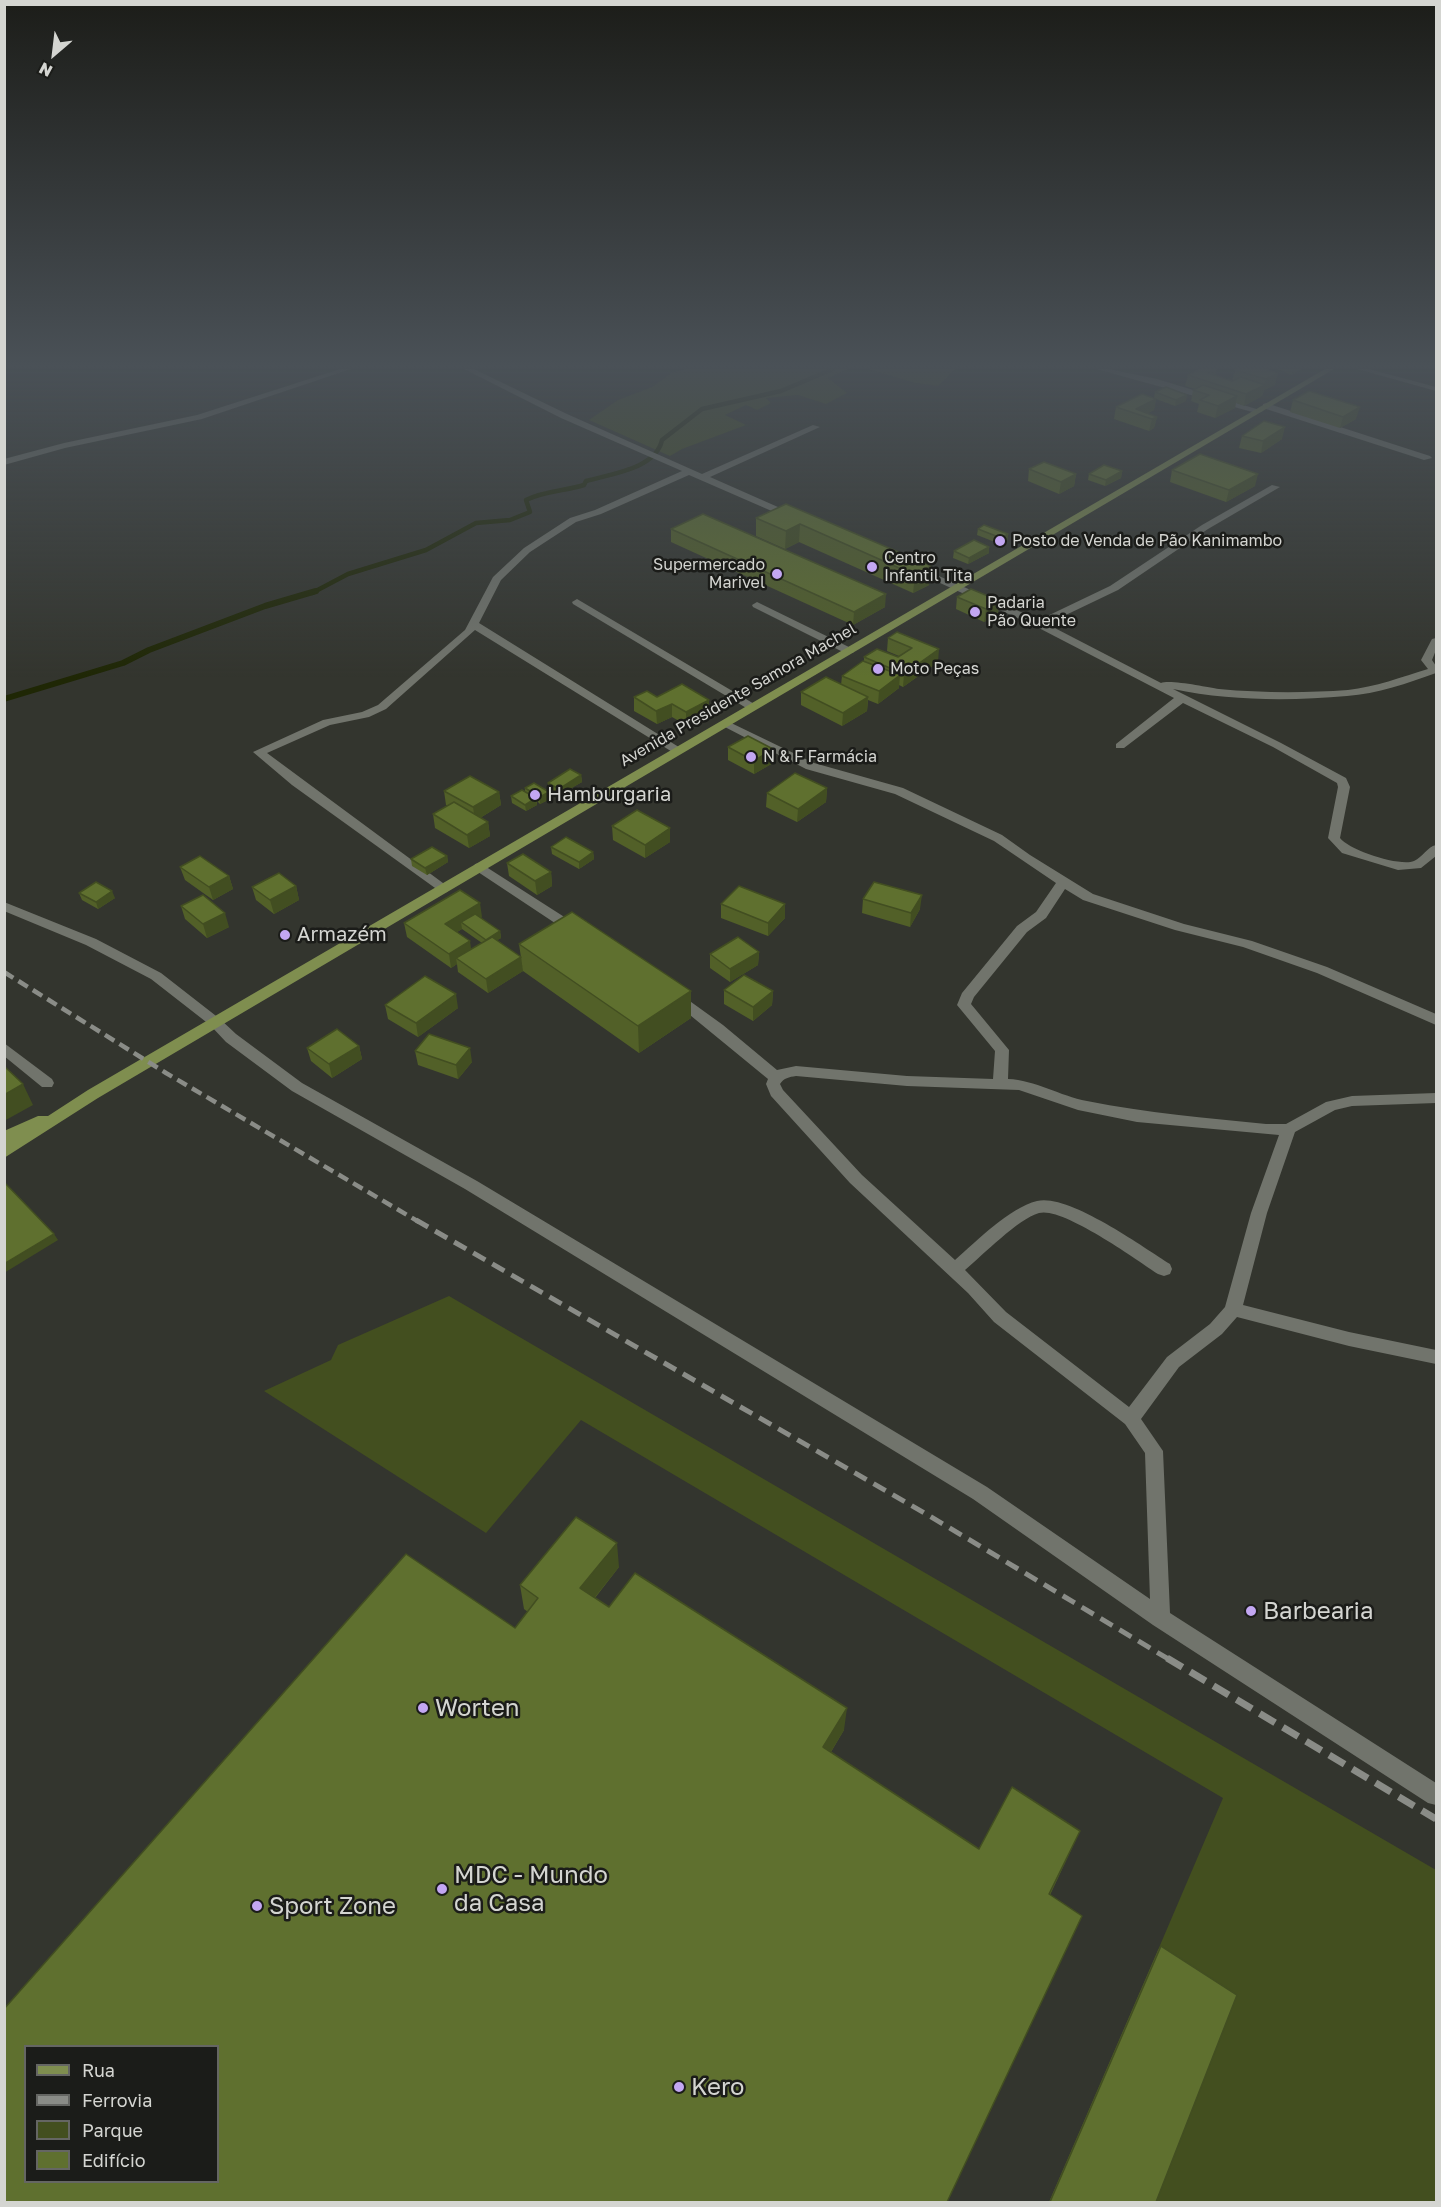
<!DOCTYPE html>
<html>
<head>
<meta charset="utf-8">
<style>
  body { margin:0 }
  #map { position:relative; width:1441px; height:2207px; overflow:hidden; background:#33352e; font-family:"Golos Text",sans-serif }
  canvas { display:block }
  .frame { position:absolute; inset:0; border:6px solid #d4d5d1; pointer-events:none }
  .legend { position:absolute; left:24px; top:2045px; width:195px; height:138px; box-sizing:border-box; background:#1b1c19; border:2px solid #656663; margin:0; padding:8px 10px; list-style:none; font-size:18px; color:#d4d5d1 }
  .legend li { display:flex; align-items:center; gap:12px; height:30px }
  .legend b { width:30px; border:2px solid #656663 }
  .north { position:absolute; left:24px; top:24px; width:60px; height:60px; -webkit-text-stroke:4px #1b1c19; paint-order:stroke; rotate:208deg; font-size:16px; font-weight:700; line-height:24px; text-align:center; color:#d4d5d1 }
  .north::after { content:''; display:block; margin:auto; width:21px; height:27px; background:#d4d5d1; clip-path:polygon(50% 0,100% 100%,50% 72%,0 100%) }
</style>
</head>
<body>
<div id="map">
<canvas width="1441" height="2207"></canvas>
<div class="frame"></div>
<ul class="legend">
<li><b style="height:8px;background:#7f8e4f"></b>Rua</li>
<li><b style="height:8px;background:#8a8c87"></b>Ferrovia</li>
<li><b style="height:16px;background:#434f1f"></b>Parque</li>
<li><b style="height:16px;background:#5f702f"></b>Edifício</li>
</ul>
<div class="north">N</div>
</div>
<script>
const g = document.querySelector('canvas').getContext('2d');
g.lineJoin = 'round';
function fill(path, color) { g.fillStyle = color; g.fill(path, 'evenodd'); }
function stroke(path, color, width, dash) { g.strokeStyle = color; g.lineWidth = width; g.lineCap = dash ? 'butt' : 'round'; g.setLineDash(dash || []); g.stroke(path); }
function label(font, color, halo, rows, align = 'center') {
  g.font = font + ' "Golos Text",sans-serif'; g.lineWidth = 5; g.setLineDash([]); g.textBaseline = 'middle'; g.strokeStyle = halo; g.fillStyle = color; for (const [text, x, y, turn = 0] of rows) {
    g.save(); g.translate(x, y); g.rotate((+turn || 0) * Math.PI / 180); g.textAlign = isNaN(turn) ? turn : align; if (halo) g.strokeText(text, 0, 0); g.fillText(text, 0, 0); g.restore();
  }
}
fill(new Path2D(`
  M 687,369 L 848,369 L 828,378 L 847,393 L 826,404 L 798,395 L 766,398 L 771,403 L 757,410 L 746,405 L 725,415 L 746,425 L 682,449 L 670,456 L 589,420 L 618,400 L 652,387 L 673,372 Z
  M 868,369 L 955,369 L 938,386 L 916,383 Z
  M 449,1296 L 1436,1870 L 1436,2202 L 1154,2202 L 1233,2000 L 1158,1950 L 1223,1798 L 581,1420 L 486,1533 L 264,1391 L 331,1360 L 338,1345 Z`), '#434f1f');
stroke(new Path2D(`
  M 312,593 L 348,574 L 426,550 L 476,523 L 510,520 L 530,512 L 526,500 C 544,491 565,491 584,485 L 586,481 C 610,474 656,469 662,440 L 702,409 L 781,391 L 833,369`), '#1f2705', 4.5);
stroke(new Path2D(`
  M 4,699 L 123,663 L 149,650 L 265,606 L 316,591`), '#1f2705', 6);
fill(new Path2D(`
  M 340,369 L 351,369 L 202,419 L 65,448 L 4,465 L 4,459 L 64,443 L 197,415 Z
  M 464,369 L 474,369 L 567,414 L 702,474 L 813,425 L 820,427 L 710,477 L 796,515 L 796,519 L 790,519 L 689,475 L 601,514 L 576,522 L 530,552 L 501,580 L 479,623 L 682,749 L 682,753 L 674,753 L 475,630 L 386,709 L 369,717 L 330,725 L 267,753 L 447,886 L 449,889 L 447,892 L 442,893 L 292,785 L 253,752 L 323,720 L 362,712 L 378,705 L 465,630 L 493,577 L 524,548 L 570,518 L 595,510 L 682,471 L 561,418 Z
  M 1096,369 L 1109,369 L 1157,379 L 1263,411 L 1256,413 Z
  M 1357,369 L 1369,369 L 1436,387 L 1436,391 Z
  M 1266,403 L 1430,456 L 1432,458 L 1424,460 L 1263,408 L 1263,404 Z
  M 1272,485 L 1280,487 L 1208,529 L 1118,590 L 1047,624 L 1161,683 C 1169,679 1207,687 1219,689 C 1261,693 1306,693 1348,690 C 1375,687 1402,677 1428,669 L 1421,660 L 1432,639 L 1436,638 L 1436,650 L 1432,660 L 1436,666 L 1436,673 C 1408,683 1377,694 1347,696 C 1291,701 1229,701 1173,689 L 1281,743 L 1346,778 L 1350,787 L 1340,838 C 1349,850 1400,867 1414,861 C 1423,857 1427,847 1436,845 L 1436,856 L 1421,868 L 1398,870 L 1342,853 L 1328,838 L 1338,787 L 1337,783 L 1273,747 L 1183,703 L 1124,748 L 1116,748 L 1116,744 L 1174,698 L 1035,626 L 907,568 L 916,566 L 1039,620 L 1110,586 L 1202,525 Z
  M 577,599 L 756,705 L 758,707 L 752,710 L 748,709 L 573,604 L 572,602 Z
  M 757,602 L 853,649 L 854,651 L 853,653 L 845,653 L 753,607 L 752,605 Z
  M 725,720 L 814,763 L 903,788 L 1002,835 L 1030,855 L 1093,894 L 1184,924 L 1252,941 L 1327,967 L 1436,1014 L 1436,1025 L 1317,973 L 1243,947 L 1175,930 L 1083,900 L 1065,889 L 1046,918 L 1027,932 L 974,997 L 971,1004 L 1009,1050 L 1008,1079 C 1035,1080 1060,1096 1087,1101 C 1147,1113 1206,1118 1266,1124 L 1286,1124 L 1326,1102 L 1352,1096 L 1436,1093 L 1436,1103 L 1352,1106 L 1335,1110 L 1295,1132 L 1267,1213 L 1243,1305 L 1349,1332 L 1436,1350 L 1436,1364 L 1349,1346 L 1237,1317 L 1222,1334 L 1179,1367 L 1141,1419 L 1163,1451 L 1170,1613 L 1436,1783 L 1436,1805 L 1428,1803 L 1153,1625 L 973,1499 L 465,1189 L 292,1091 L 226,1042 L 210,1025 L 151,979 L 86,945 L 4,911 L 4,902 L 96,939 L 161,973 L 220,1019 L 236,1034 L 302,1083 L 477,1181 L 987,1487 L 1150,1599 L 1145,1453 L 1125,1424 L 994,1322 L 968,1293 L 850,1183 L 771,1096 L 766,1084 L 768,1079 L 668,997 L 675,992 L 680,994 L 723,1025 L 777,1070 L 796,1066 L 907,1076 L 993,1079 L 995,1051 L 957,1005 L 962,993 L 1017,926 L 1036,912 L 1056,883 L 994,841 L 895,794 L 806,769 L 721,725 L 719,723 ZM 796,1076 L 907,1086 L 1019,1090 L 1078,1110 L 1137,1122 L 1279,1135 L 1251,1213 L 1225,1307 L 1210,1324 L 1167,1357 L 1129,1407 L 1006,1312 L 965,1270 C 983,1255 1018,1219 1039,1213 C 1062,1206 1137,1260 1158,1274 L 1164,1276 L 1170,1274 L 1172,1269 L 1170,1264 C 1143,1247 1068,1193 1037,1201 C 1009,1208 977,1241 955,1260 L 862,1175 L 783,1090 L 780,1084 C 784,1078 789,1077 796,1076 Z
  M 480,863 L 580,927 L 582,930 L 580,933 L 570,933 L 475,870 L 474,867 L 475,864 Z
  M 4,1043 L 52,1079 L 54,1083 L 52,1087 L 42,1087 L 4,1056 Z`), '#71746c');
fill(new Path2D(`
  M 1325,369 L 1334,369 L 98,1098 L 4,1158 L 6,1143 L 4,1143 L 4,1131 L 38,1116 L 48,1116 L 88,1090 Z`), '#7f8e4f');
stroke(new Path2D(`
  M 4,972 L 166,1073 L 419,1222`), '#8a8c87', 4.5, [11, 6]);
stroke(new Path2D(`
  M 416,1220 L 928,1515 L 1170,1660`), '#8a8c87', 5, [14, 8]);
stroke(new Path2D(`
  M 1167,1658 L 1436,1819`), '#8a8c87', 7, [18, 9]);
fill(new Path2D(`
  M 1216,369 L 1215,375 L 1232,381 L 1235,370 L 1264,369 L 1275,385 L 1264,390 L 1262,396 L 1244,406 L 1236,403 L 1235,408 L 1215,418 L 1197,412 L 1199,404 L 1191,401 L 1193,390 L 1195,389 L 1185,386 L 1188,375 Z
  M 1278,369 L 1302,369 L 1291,375 Z
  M 1155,392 L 1186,401 L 1175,406 L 1156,399 L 1154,410 L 1148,413 L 1157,417 L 1154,428 L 1149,431 L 1114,419 L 1116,407 L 1154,398 Z
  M 1293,400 L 1356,419 L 1340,428 L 1290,412 Z
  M 1242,436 L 1282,439 L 1261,453 L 1239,448 Z
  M 1029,469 L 1076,474 L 1074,486 L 1059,494 L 1028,481 Z
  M 1172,470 L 1255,486 L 1226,502 L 1170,482 Z
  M 1122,471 L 1121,478 L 1105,486 L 1088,480 L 1089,474 Z
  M 786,504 L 931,566 L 929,585 L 913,593 L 799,542 L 785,549 L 756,536 L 756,518 Z
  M 671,529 L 885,607 L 853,625 L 671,542 Z
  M 978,529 L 1008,534 L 1007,541 L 1000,544 L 977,535 Z
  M 954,551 L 989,553 L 968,564 L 953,558 Z
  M 957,597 L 998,614 L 984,622 L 956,609 Z
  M 897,632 L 938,662 L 903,687 L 899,685 L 899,688 L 878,704 L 868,700 L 867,711 L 842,726 L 801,705 L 801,692 L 841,685 L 842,676 L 864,661 L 864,657 L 898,657 L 899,656 L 887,651 L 888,638 Z
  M 634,697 L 657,697 L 709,714 L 686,725 L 672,717 L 657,724 L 634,711 Z
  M 728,747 L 773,749 L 773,763 L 754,774 L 728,760 Z
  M 581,775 L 582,782 L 559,795 L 548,790 L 548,783 Z
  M 525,788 L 549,792 L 550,799 L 540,804 L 537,801 L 537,805 L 526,811 L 512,803 L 511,796 L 525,792 Z
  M 827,788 L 826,802 L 797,822 L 766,807 L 767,793 Z
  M 444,791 L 499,792 L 501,805 L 480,818 L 488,822 L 490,836 L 469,848 L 435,828 L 433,814 L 448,806 L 446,805 Z
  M 612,826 L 670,842 L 645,858 L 613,840 Z
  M 551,847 L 593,852 L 594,859 L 579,869 L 552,854 Z
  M 447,856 L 448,862 L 427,875 L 412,866 L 411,859 Z
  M 507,863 L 551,872 L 552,886 L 537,895 L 509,876 Z
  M 180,867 L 229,876 L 233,889 L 213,900 L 185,880 Z
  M 296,886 L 299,900 L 274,914 L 256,900 L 252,887 Z
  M 79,893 L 115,898 L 98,909 L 82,900 Z
  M 863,899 L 920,909 L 910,927 L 862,913 Z
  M 721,904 L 785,918 L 768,936 L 721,918 Z
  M 181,906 L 229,927 L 207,938 L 185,919 Z
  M 482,917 L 480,918 L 500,931 L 501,938 L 497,940 L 521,957 L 523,971 L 488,993 L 458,972 L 457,964 L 451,968 L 407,937 L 404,923 ZM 462,929 L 482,943 L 471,949 L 457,932 Z
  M 519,944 L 691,991 L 691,1018 L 639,1053 L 523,971 Z
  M 759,952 L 758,965 L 730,982 L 710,968 L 710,954 Z
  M 724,990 L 773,991 L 772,1005 L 753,1021 L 724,1004 Z
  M 385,1005 L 458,1008 L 418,1037 L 388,1019 Z
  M 359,1046 L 362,1059 L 332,1078 L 311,1061 L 307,1048 Z
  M 415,1051 L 472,1062 L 458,1079 L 418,1065 Z
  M 619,1567 L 595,1598 L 609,1607 L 844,1730 L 831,1752 L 979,1849 L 1080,1831 L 1050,1895 L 515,1628 L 528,1612 L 524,1609 L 520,1585 Z
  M 1161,1946 L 1156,2202 L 1049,2202 L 1158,1950 Z`), '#526028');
fill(new Path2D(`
  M 1216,369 L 1213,381 L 1208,373 Z
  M 1295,369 L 1302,369 L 1291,375 L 1293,370 Z
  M 1278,373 L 1275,385 L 1264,390 L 1262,396 L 1244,406 L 1246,394 L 1264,385 L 1266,379 Z
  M 1187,395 L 1186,401 L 1175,406 L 1176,400 Z
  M 1237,396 L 1235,408 L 1215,418 L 1218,406 Z
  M 1156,399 L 1154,410 L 1143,416 L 1136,409 Z
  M 1360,407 L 1356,419 L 1340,428 L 1343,417 Z
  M 1157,417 L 1154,428 L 1149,431 L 1152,419 Z
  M 1285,427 L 1282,439 L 1261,453 L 1263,441 Z
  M 1122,471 L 1121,478 L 1105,486 L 1106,480 Z
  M 1076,474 L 1074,486 L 1059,494 L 1061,482 Z
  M 1258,474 L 1255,486 L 1226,502 L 1229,490 Z
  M 800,524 L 799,542 L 785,549 L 786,531 Z
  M 1008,534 L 1007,541 L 1000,544 L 1001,538 Z
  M 989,547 L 989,553 L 968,564 L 969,558 Z
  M 931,566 L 929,585 L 913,593 L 915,575 Z
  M 886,594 L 885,607 L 853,625 L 854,612 Z
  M 1000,601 L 998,614 L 984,622 L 986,609 Z
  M 939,649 L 938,662 L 903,687 L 904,674 Z
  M 900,675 L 899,688 L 878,704 L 879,691 Z
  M 868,697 L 867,711 L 842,726 L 843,713 Z
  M 709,700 L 709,714 L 686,725 L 686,712 Z
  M 672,704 L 672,717 L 657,724 L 656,711 Z
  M 773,749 L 773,763 L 754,774 L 754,761 Z
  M 581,775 L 582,782 L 559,795 L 559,789 Z
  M 827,788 L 826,802 L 797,822 L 798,809 Z
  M 499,792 L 501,805 L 475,821 L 473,807 Z
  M 549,792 L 550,799 L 540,804 L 540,797 Z
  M 536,798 L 537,805 L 526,811 L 525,805 Z
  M 488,822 L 490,836 L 469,848 L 467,835 Z
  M 670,828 L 670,842 L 645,858 L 645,845 Z
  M 593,852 L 594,859 L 579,869 L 579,862 Z
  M 447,856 L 448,862 L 427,875 L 425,868 Z
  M 551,872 L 552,886 L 537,895 L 535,881 Z
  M 229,876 L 233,889 L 213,900 L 209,887 Z
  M 296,886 L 299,900 L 274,914 L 270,900 Z
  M 112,891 L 115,898 L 98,909 L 96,902 Z
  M 922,895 L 920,909 L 910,927 L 911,913 Z
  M 480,903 L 482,917 L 466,926 L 461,922 L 462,929 L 447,938 L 445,924 Z
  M 785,904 L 785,918 L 768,936 L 768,923 Z
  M 225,913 L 229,927 L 207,938 L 203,924 Z
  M 500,931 L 501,938 L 487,947 L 486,940 Z
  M 470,941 L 472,955 L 456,958 L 457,964 L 451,968 L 449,954 Z
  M 759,952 L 758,965 L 730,982 L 730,969 Z
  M 521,957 L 523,971 L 488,993 L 486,979 Z
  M 691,991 L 691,1018 L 639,1053 L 638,1026 Z
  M 773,991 L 772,1005 L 753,1021 L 753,1007 Z
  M 456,994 L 458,1008 L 418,1037 L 416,1023 Z
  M 359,1046 L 362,1059 L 332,1078 L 329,1064 Z
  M 470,1048 L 472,1062 L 458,1079 L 456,1065 Z
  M 23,1084 L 33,1105 L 4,1121 L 4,1095 Z
  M 54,1234 L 58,1240 L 4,1273 L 4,1264 Z
  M 617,1543 L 619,1567 L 583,1612 L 580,1588 Z
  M 847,1708 L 844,1730 L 821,1768 L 823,1747 Z`), '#424e21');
const building = new Path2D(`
  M 1200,369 L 1216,369 L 1208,373 L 1232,381 L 1241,377 L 1265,385 L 1246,394 L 1188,375 Z
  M 1237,369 L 1264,369 L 1278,373 L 1266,379 L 1235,370 Z
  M 1203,385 L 1237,396 L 1218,406 L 1200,400 L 1209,395 L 1193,390 Z
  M 1166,387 L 1187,395 L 1176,400 L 1155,392 Z
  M 1309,391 L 1360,407 L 1343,417 L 1293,400 Z
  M 1142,394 L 1156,399 L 1136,409 L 1157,417 L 1152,419 L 1116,407 Z
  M 1264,421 L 1285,427 L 1263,441 L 1242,436 Z
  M 1200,454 L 1258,474 L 1229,490 L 1172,470 Z
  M 1044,462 L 1076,474 L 1061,482 L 1029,469 Z
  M 1104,465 L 1122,471 L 1106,480 L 1089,474 Z
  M 786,504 L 931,566 L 915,575 L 800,524 L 786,531 L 756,518 Z
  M 703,514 L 886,594 L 854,612 L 671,529 Z
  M 984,525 L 1008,534 L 1001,538 L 978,529 Z
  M 974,540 L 989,547 L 969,558 L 954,551 Z
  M 971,589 L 1000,601 L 986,609 L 957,597 Z
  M 897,632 L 939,649 L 904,674 L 864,657 L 877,649 L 898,657 L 912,648 L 888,638 Z
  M 863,661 L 900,675 L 879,691 L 842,676 Z
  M 826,677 L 868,697 L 843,713 L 801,692 Z
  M 682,684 L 709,700 L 686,712 L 672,704 L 656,711 L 634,697 L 647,691 L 657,697 Z
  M 748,736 L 773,749 L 754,761 L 728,747 Z
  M 570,769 L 581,775 L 559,789 L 548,783 Z
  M 795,773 L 827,788 L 798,809 L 767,793 Z
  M 470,776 L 499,792 L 473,807 L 444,791 Z
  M 534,783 L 549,792 L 540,797 L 525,788 Z
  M 522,790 L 536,798 L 525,805 L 511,796 Z
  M 454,802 L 488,822 L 467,835 L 433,814 Z
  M 637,810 L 670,828 L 645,845 L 612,826 Z
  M 566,837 L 593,852 L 579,862 L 551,847 Z
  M 432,847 L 447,856 L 425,868 L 411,859 Z
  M 523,854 L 551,872 L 535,881 L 507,863 Z
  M 200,856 L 229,876 L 209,887 L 180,867 Z
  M 279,873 L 296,886 L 270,900 L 252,887 Z
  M 96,882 L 112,891 L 96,902 L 79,893 Z
  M 874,882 L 922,895 L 911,913 L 863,899 Z
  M 739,886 L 785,904 L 768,923 L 721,904 Z
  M 460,890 L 480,903 L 445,924 L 470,941 L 449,954 L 404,923 Z
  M 203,895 L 225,913 L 203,924 L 181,906 Z
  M 572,912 L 691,991 L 638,1026 L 519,944 Z
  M 475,914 L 500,931 L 486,940 L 461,922 Z
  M 492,937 L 521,957 L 486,979 L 456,958 Z
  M 738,937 L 759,952 L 730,969 L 710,954 Z
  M 744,975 L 773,991 L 753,1007 L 724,990 Z
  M 425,976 L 456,994 L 416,1023 L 385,1005 Z
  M 337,1029 L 359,1046 L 329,1064 L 307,1048 Z
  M 429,1034 L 470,1048 L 456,1065 L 415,1051 Z
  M 4,1066 L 23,1084 L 4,1095 Z
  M 4,1182 L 54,1234 L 4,1264 Z
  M 576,1517 L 617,1543 L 580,1588 L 609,1607 L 635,1573 L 847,1708 L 823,1747 L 979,1849 L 1012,1787 L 1080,1831 L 1049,1894 L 1082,1916 L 947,2202 L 4,2202 L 4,2009 L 406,1554 L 515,1628 L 538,1598 L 520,1585 ZM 26,2046 L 218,2046 L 218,2181 L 26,2181 Z
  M 1161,1946 L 1237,1995 L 1156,2202 L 1050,2202 Z`);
fill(building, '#5f702f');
stroke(building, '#424e21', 1.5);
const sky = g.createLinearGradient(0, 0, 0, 678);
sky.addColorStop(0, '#1c1d19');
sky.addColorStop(0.54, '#4a5157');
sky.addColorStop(1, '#4a515700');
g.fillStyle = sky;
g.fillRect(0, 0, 1441, 678);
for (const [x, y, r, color] of [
  [1000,541,6,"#c3a7f2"],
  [872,567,6,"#c3a7f2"],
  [777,574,6,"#c3a7f2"],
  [975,612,6,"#c3a7f2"],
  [878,669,6,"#c3a7f2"],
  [751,757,6,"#c3a7f2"],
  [535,795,6,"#c3a7f2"],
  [285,935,6,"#c3a7f2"],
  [1251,1611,6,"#c3a7f2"],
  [423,1708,6,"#c3a7f2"],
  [442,1889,6,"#c3a7f2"],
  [257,1906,6,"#c3a7f2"],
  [679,2087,6,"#c3a7f2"]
]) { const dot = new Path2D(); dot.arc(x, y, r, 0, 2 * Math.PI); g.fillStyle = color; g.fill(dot); stroke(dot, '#1b1c19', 2); }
label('16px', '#d4d5d1', '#1b1c19', [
  ["Posto de Venda de Pão Kanimambo",1012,541],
  ["Centro",884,558],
  ["Infantil Tita",884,576],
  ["Supermercado",765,565,"right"],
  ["Marivel",765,583,"right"],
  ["Padaria",987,603],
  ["Pão Quente",987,621],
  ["Moto Peças",890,669],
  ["N & F Farmácia",763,757]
], 'left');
label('16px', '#d4d5d1', '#1b1c19', [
  ["Avenida Presidente Samora Machel",738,695,-30]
]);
label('20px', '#d4d5d1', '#1b1c19', [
  ["Hamburgaria",547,795],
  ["Armazém",297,935]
], 'left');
label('24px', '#d4d5d1', '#1b1c19', [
  ["Barbearia",1263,1611],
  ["Worten",435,1708],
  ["MDC - Mundo",454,1875],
  ["da Casa",454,1903],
  ["Sport Zone",269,1906],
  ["Kero",691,2087]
], 'left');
</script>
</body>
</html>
